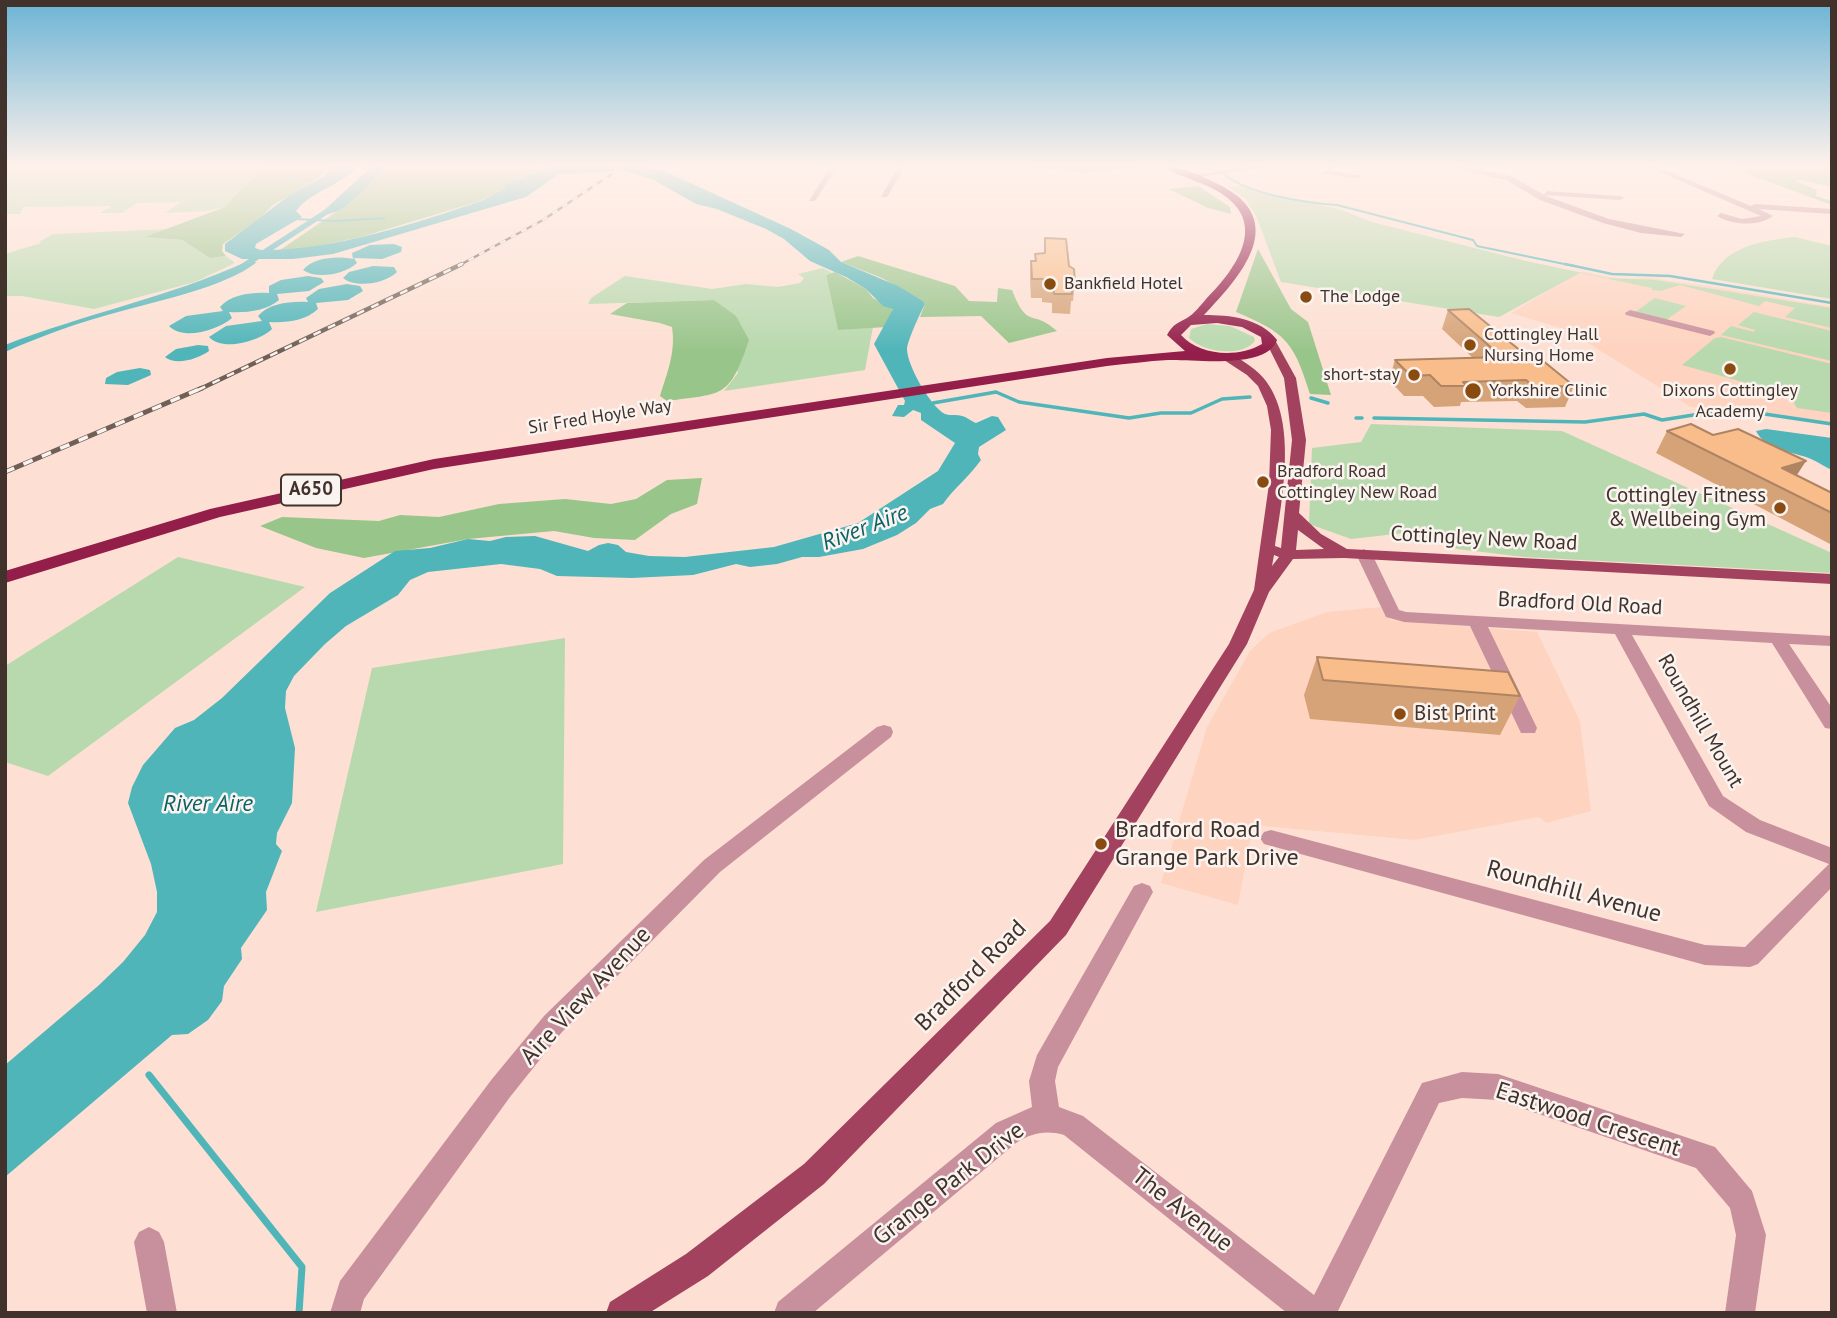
<!DOCTYPE html>
<html>
<head>
<meta charset="utf-8">
<style>
  body { margin:0 }
  #map { position:relative; width:1837px; height:1318px; overflow:hidden; background:#fde0d3; font-family:"PT Sans",sans-serif }
  canvas { display:block }
  .frame { position:absolute; inset:0; border:7px solid #41332c; pointer-events:none }
</style>
</head>
<body>
<div id="map">
<canvas width="1837" height="1318"></canvas>
<div class="frame"></div>
</div>
<script>
const g = document.querySelector('canvas').getContext('2d');
g.lineJoin = 'round';
function fill(path, color) { g.fillStyle = color; g.fill(path, 'evenodd'); }
function stroke(path, color, width, dash) { g.strokeStyle = color; g.lineWidth = width; g.lineCap = dash ? 'butt' : 'round'; g.setLineDash(dash || []); g.stroke(path); }
function label(font, color, halo, rows, align = 'center') {
  g.font = font + ' "PT Sans",sans-serif'; g.lineWidth = 5; g.setLineDash([]); g.textBaseline = 'middle'; g.strokeStyle = halo; g.fillStyle = color; for (const [text, x, y, turn = 0] of rows) {
    g.save(); g.translate(x, y); g.rotate((+turn || 0) * Math.PI / 180); g.textAlign = isNaN(turn) ? turn : align; if (halo) g.strokeText(text, 0, 0); g.fillText(text, 0, 0); g.restore();
  }
}
fill(new Path2D(`
  M 1582,271 L 1621,279 L 1651,278 L 1722,288 L 1832,307 L 1832,423 L 1757,411 L 1691,407 L 1567,330 L 1511,313 Z
  M 1381,607 L 1391,620 L 1537,632 L 1580,721 L 1591,811 L 1546,823 L 1539,817 L 1414,840 L 1253,825 L 1238,905 L 1161,883 L 1207,727 L 1250,651 L 1269,633 L 1327,612 Z`), '#fed3bf');
fill(new Path2D(`
  M 5,167 L 266,167 L 239,191 L 225,207 L 207,211 L 165,213 L 181,202 L 137,203 L 122,213 L 100,213 L 112,206 L 24,207 L 20,214 L 5,214 Z
  M 1241,186 L 1256,192 L 1339,209 L 1372,222 L 1526,261 L 1607,278 L 1656,280 L 1832,308 L 1832,328 L 1785,317 L 1795,308 L 1765,301 L 1759,306 L 1680,285 L 1661,291 L 1651,290 L 1652,288 L 1580,273 L 1499,317 L 1281,282 L 1257,218 L 1246,199 L 1228,187 Z
  M 171,229 L 147,237 L 182,240 L 210,258 L 226,256 L 234,262 L 233,264 L 195,282 L 94,309 L 22,296 L 5,296 L 5,254 L 41,243 L 39,242 L 53,234 Z
  M 1795,237 L 1832,246 L 1832,299 L 1712,279 C 1723,246 1765,240 1795,237 Z
  M 823,268 L 832,273 L 826,275 L 838,330 L 873,327 L 865,370 L 724,391 L 738,373 L 715,300 L 588,304 L 591,298 L 625,276 L 712,289 L 746,284 L 778,287 L 800,283 L 804,278 L 798,274 Z
  M 1655,298 L 1686,306 L 1666,320 L 1635,312 Z
  M 1754,312 L 1832,331 L 1832,361 L 1721,335 L 1731,326 L 1754,332 L 1755,330 L 1738,325 Z
  M 1207,324 L 1230,326 L 1254,337 L 1255,341 C 1241,358 1203,352 1189,338 L 1191,329 Z
  M 1721,337 L 1832,364 L 1832,413 L 1797,408 L 1789,395 L 1682,365 L 1715,338 Z
  M 1371,424 L 1562,431 L 1832,553 L 1832,573 L 1524,557 L 1457,549 L 1404,533 L 1351,539 L 1309,524 L 1312,448 L 1361,442 Z
  M 178,557 L 305,587 L 48,776 L 5,762 L 5,666 Z
  M 565,638 L 563,864 L 316,912 L 372,668 Z`), '#b8d9ae');
fill(new Path2D(`
  M 266,167 L 330,167 L 320,177 L 273,205 L 258,220 L 223,244 L 222,251 L 226,256 L 210,258 L 182,240 L 145,237 L 225,207 L 239,191 Z
  M 384,167 L 543,167 L 506,185 L 505,189 L 480,201 L 361,237 L 303,249 L 280,250 L 355,199 Z
  M 1729,167 L 1832,167 L 1832,187 L 1801,180 L 1796,181 L 1817,190 L 1816,196 L 1832,201 L 1832,205 Z
  M 1198,186 L 1230,207 L 1231,214 L 1208,208 L 1169,189 Z
  M 1258,249 L 1291,309 L 1308,322 L 1331,395 L 1310,394 C 1294,342 1286,333 1236,312 Z
  M 858,256 L 955,286 L 969,301 L 997,302 L 998,288 L 1012,290 C 1028,331 1032,308 1057,331 L 1009,343 L 981,316 L 920,317 L 925,304 L 923,301 L 882,278 L 841,262 Z
  M 835,272 L 866,289 L 873,298 L 893,309 L 886,327 L 838,330 L 826,275 Z
  M 714,300 L 736,316 L 749,340 C 729,399 724,393 667,401 L 660,396 C 667,373 676,352 672,327 L 660,323 L 610,314 L 627,303 Z
  M 702,478 L 697,504 L 671,514 L 635,540 L 594,538 L 554,531 L 468,539 L 364,558 L 316,548 L 260,526 L 282,517 L 379,521 L 400,515 L 439,517 L 499,504 L 565,499 L 611,504 L 636,499 L 667,480 Z`), '#98c58a');
fill(new Path2D(`
  M 332,167 L 357,167 C 340,186 310,192 296,211 L 302,217 L 256,244 L 255,248 L 261,250 C 330,251 414,224 481,201 C 489,198 496,192 505,189 L 505,185 L 547,167 L 645,167 L 662,170 L 791,229 L 829,250 L 841,262 L 898,286 L 923,301 L 925,304 C 921,311 907,342 907,349 C 907,365 930,406 945,414 C 950,416 957,414 962,416 C 967,417 971,421 976,423 L 992,416 L 998,417 L 1006,430 L 979,447 L 978,454 L 981,460 C 969,477 954,488 943,504 L 930,509 L 916,523 L 897,535 L 863,549 L 819,557 L 802,557 L 777,564 L 750,567 L 736,564 L 693,575 L 632,578 L 557,576 L 540,569 L 501,564 L 428,572 L 410,580 L 398,595 L 346,626 L 325,644 L 294,676 L 286,691 L 285,708 L 295,748 L 292,803 L 277,833 L 276,844 L 282,851 L 266,892 L 267,910 L 241,948 L 242,959 L 224,986 L 222,1001 L 208,1020 L 188,1034 L 172,1035 L 5,1177 L 5,1065 L 98,986 L 123,962 L 145,935 L 157,912 L 157,892 L 151,864 L 128,803 L 132,787 L 143,765 L 175,728 L 194,720 L 222,698 L 330,593 L 395,551 L 430,548 L 468,539 L 490,541 L 506,537 L 535,536 L 588,551 L 599,545 L 608,543 L 618,545 L 626,552 L 649,556 L 685,557 L 774,547 L 858,523 L 938,471 L 955,443 L 921,420 L 921,413 L 913,410 L 904,417 L 892,416 L 898,405 L 904,405 L 905,401 L 874,344 L 893,309 L 883,306 L 866,289 L 846,277 L 810,261 L 784,239 L 766,229 L 717,209 L 696,204 L 652,179 L 625,171 L 559,174 L 526,197 L 333,254 L 293,259 L 242,259 L 225,251 L 225,244 L 291,194 L 323,177 Z
  M 371,167 L 384,167 C 367,186 346,216 319,215 Z
  M 394,244 L 402,247 L 401,252 L 382,259 L 354,258 L 357,263 C 345,274 317,280 303,270 C 314,257 337,256 353,259 L 352,253 L 370,245 Z
  M 246,262 L 257,262 C 226,287 157,301 118,312 C 80,322 41,336 5,352 L 5,345 C 84,314 169,297 246,262 Z
  M 373,266 L 394,267 L 397,272 C 386,283 357,289 343,278 L 349,272 Z
  M 308,276 L 321,278 L 324,282 L 309,291 L 277,294 L 279,300 C 266,311 246,313 229,312 L 232,318 C 218,330 183,341 169,326 L 186,316 L 223,311 L 220,307 C 231,294 253,292 269,293 L 269,286 L 281,280 Z
  M 347,284 L 360,286 L 363,291 L 348,300 L 316,303 L 318,309 C 305,321 286,323 269,322 L 272,329 C 260,341 222,352 209,337 L 226,326 L 262,321 L 258,316 C 269,303 291,301 308,302 L 306,298 L 319,289 Z
  M 198,345 L 208,346 L 209,351 C 198,359 176,366 165,357 L 176,349 Z
  M 140,368 L 150,370 L 151,375 L 128,385 L 105,384 L 106,378 L 117,372 Z
  M 1766,429 L 1832,438 L 1832,470 C 1825,467 1818,462 1811,459 C 1792,451 1766,451 1756,431 Z`), '#4fb5b9');
stroke(new Path2D(`
  M 1205,168 L 1218,171
  M 1224,174 C 1246,194 1307,203 1337,205 L 1473,240 L 1477,246 L 1574,266
  M 294,219 L 336,221 L 384,218`), '#4fb5b9', 2);
stroke(new Path2D(`
  M 1565,264 L 1612,274 L 1670,276 L 1832,303`), '#4fb5b9', 2.5);
stroke(new Path2D(`
  M 1311,398 L 1328,403
  M 933,403 L 996,392 L 1019,402 L 1129,418 L 1161,413 L 1191,413 L 1222,399 L 1250,397
  M 1356,418 L 1362,418
  M 1374,418 L 1585,422 L 1644,414 L 1662,420 L 1731,409 L 1832,424`), '#4fb5b9', 3.5);
stroke(new Path2D(`
  M 149,1075 L 302,1267 L 299,1313`), '#4fb5b9', 7);
fill(new Path2D(`
  M 338,201 L 345,203 L 236,274 L 229,272 Z`), '#4fb5b9');
fill(new Path2D(`
  M 830,167 L 837,167 L 815,201 L 809,201 Z
  M 898,167 L 905,167 L 887,197 L 881,197 Z
  M 1028,167 L 1147,167 L 1083,173 Z
  M 1246,167 L 1271,167 L 1192,178 L 1188,176 Z
  M 1328,167 L 1336,167 L 1333,171 L 1362,176 L 1358,178 L 1323,174 Z
  M 1451,167 L 1467,167 L 1511,176 L 1546,196 L 1609,219 L 1685,234 L 1681,237 L 1641,233 L 1603,223 L 1540,200 L 1506,180 Z
  M 1648,167 L 1658,167 L 1751,206 L 1755,204 L 1832,209 L 1832,214 L 1759,209 L 1773,216 C 1758,227 1732,225 1717,216 L 1721,213 L 1742,219 L 1761,216 Z
  M 1547,191 L 1620,196 L 1624,198 L 1620,200 L 1544,195 Z
  M 1630,310 L 1714,331 L 1715,333 L 1710,336 L 1626,315 L 1625,313 Z
  M 1364,549 L 1372,554 L 1399,610 L 1406,612 L 1832,636 L 1832,646 L 1789,644 L 1832,708 L 1832,729 L 1825,728 L 1772,643 L 1632,635 L 1723,796 L 1760,820 L 1832,848 L 1832,887 L 1758,964 L 1750,967 L 1705,965 L 1264,844 L 1260,838 L 1264,832 L 1271,830 L 1705,945 L 1745,947 L 1829,864 L 1746,832 L 1709,806 L 1615,634 L 1488,627 L 1537,728 L 1535,733 L 1521,733 L 1470,626 L 1404,622 L 1386,617 L 1356,554 Z
  M 884,725 L 891,727 L 893,732 L 891,737 L 720,872 L 562,1032 L 510,1097 L 364,1299 L 360,1313 L 330,1313 L 340,1281 L 492,1079 L 544,1016 L 704,860 L 877,727 Z
  M 1142,883 L 1150,886 L 1153,892 L 1058,1067 L 1055,1081 L 1059,1107 L 1083,1116 L 1314,1295 L 1422,1083 L 1462,1072 L 1498,1074 L 1715,1147 L 1752,1191 L 1766,1235 L 1755,1313 L 1725,1313 L 1736,1235 L 1730,1208 L 1696,1168 L 1498,1100 L 1462,1098 L 1439,1103 L 1337,1313 L 1287,1313 L 1064,1135 C 1045,1130 1032,1133 1016,1143 L 813,1313 L 774,1313 L 778,1302 L 996,1123 L 1032,1107 L 1029,1081 L 1037,1055 L 1134,886 Z
  M 149,1227 L 159,1232 L 164,1242 L 177,1313 L 147,1313 L 134,1242 L 139,1232 Z`), '#c8909c');
fill(new Path2D(`
  M 1270,337 L 1275,340 L 1296,378 L 1306,440 L 1299,513 L 1321,534 L 1347,549 L 1832,574 L 1832,584 L 1344,558 L 1293,559 L 1269,592 L 1247,644 L 1066,935 L 824,1184 L 708,1276 L 649,1313 L 606,1313 L 610,1302 L 686,1254 L 804,1164 L 1050,921 L 1229,644 L 1254,590 L 1269,484 L 1271,430 L 1267,406 L 1258,386 L 1247,375 L 1221,358 L 1221,354 C 1231,352 1242,360 1250,366 C 1302,401 1283,493 1275,546 L 1281,548 L 1292,440 L 1284,378 L 1265,340 ZM 1298,530 L 1324,549 L 1296,550 ZM 1274,555 L 1279,557 L 1272,566 Z`), '#a3425f');
fill(new Path2D(`
  M 1164,167 C 1184,167 1202,176 1220,185 C 1291,221 1240,277 1204,315 C 1230,315 1260,318 1277,340 C 1267,370 1194,359 1168,360 C 1148,361 1127,364 1107,366 L 434,469 L 220,517 L 5,583 L 5,571 L 210,509 L 434,459 L 1107,358 L 1185,351 L 1167,335 C 1173,324 1178,323 1187,318 C 1194,314 1201,305 1206,299 C 1230,275 1265,232 1231,201 C 1212,183 1185,180 1164,167 ZM 1217,323 L 1242,327 L 1261,337 L 1262,344 C 1238,358 1200,356 1181,335 L 1191,325 Z`), '#931e4a');
const railFar2 = new Path2D(`
  M 458,266 L 543,220 L 622,167`);
const railFar1 = new Path2D(`
  M 198,390 L 462,264`);
const rail = new Path2D(`
  M 5,472 L 202,388`);
stroke(railFar2, '#705f56', 2.5);
stroke(railFar1, '#705f56', 4.5);
stroke(rail, '#705f56', 5);
stroke(railFar2, '#faf3ef', 2, [6]);
stroke(railFar1, '#faf3ef', 2.5, [8]);
stroke(rail, '#faf3ef', 3.5, [10]);
fill(new Path2D(`
  M 1035,254 L 1069,266 L 1075,282 L 1073,301 L 1071,301 L 1070,314 L 1052,313 L 1052,303 L 1042,302 L 1042,298 L 1031,298 L 1030,280 L 1031,261 L 1035,261 Z
  M 1448,310 L 1527,356 L 1574,386 L 1565,407 L 1526,408 L 1517,401 L 1461,402 L 1460,406 L 1434,407 L 1423,396 L 1404,396 L 1389,380 L 1395,360 L 1473,358 L 1442,329 Z
  M 1667,431 L 1713,435 L 1832,493 L 1832,545 L 1656,453 Z
  M 1317,657 L 1520,696 L 1500,735 L 1310,719 L 1304,695 Z`), '#d6a378');
fill(new Path2D(`
  M 1806,461 L 1791,484 L 1782,468 Z`), '#ae8462');
const building = new Path2D(`
  M 1045,238 L 1066,239 L 1069,266 L 1074,269 L 1075,282 L 1071,282 L 1072,294 L 1054,294 L 1053,283 L 1044,283 L 1044,279 L 1032,279 L 1031,261 L 1036,261 L 1035,254 L 1045,253 Z
  M 1469,309 L 1527,356 L 1537,356 L 1574,386 L 1534,387 L 1526,380 L 1463,382 L 1467,386 L 1441,386 L 1430,375 L 1411,376 L 1395,360 L 1502,357 L 1448,310 Z
  M 1691,424 L 1713,435 L 1738,429 L 1806,461 L 1782,468 L 1832,493 L 1832,513 L 1667,431 Z
  M 1317,657 L 1508,672 L 1520,696 L 1323,680 Z`);
fill(building, '#f9bd8c');
stroke(building, '#ae8462', 2);
const sky = g.createLinearGradient(0, 0, 0, 352);
sky.addColorStop(0, '#6bb4d5');
sky.addColorStop(0.47, '#fef1eb');
sky.addColorStop(1, '#fef1eb00');
g.fillStyle = sky;
g.fillRect(0, 0, 1837, 352);
for (const [x, y, r, color] of [
  [1050,284,7,"#894b0f"],
  [1306,297,7,"#894b0f"],
  [1470,345,7,"#894b0f"],
  [1730,369,7,"#894b0f"],
  [1414,375,7,"#894b0f"],
  [1473,391,9,"#894b0f"],
  [1263,482,7,"#894b0f"],
  [1780,508,7,"#894b0f"],
  [1400,714,7,"#894b0f"],
  [1101,844,7,"#894b0f"]
]) { const dot = new Path2D(); dot.arc(x, y, r, 0, 2 * Math.PI); g.fillStyle = color; g.fill(dot); stroke(dot, '#faf3ef', 2.5); }
label('18px', '#41332c', '#faf3ef', [
  ["Bankfield Hotel",1064,284],
  ["The Lodge",1320,297],
  ["Cottingley Hall",1484,335],
  ["Nursing Home",1484,356],
  ["short-stay",1400,375,"right"],
  ["Yorkshire Clinic",1489,391],
  ["Dixons Cottingley",1730,391,"center"],
  ["Academy",1730,412,"center"],
  ["Bradford Road",1277,472],
  ["Cottingley New Road",1277,493]
], 'left');
label('18px', '#41332c', '#faf3ef', [
  ["Sir Fred Hoyle Way",600,417,-9]
]);
for (const [x, y, w] of [
  [311,490,60]
]) { const box = new Path2D(); box.roundRect(x - w / 2, y - 15.5, w, 31, 5); g.fillStyle = '#faf3ef'; g.fill(box); stroke(box, '#41332c', 2); }
label('bold 19px', '#41332c', null, [
  ["A650",311,490]
]);
label('21px', '#41332c', '#faf3ef', [
  ["Cottingley Fitness",1766,496],
  ["& Wellbeing Gym",1766,520],
  ["Bist Print",1414,714,"left"]
], 'right');
label('21px', '#41332c', '#faf3ef', [
  ["Cottingley New Road",1484,539,3],
  ["Bradford Old Road",1580,604,3],
  ["Roundhill Mount",1700,721,60]
]);
label('italic 23px', '#096265', '#faf3ef', [
  ["River Aire",865,528,-21],
  ["River Aire",208,804]
]);
label('24px', '#41332c', '#faf3ef', [
  ["Bradford Road",1115,830],
  ["Grange Park Drive",1115,858]
], 'left');
label('24px', '#41332c', '#faf3ef', [
  ["Roundhill Avenue",1574,892,15],
  ["Bradford Road",971,976,-45],
  ["Aire View Avenue",586,996,-47],
  ["Eastwood Crescent",1588,1120,18],
  ["Grange Park Drive",949,1184,-38],
  ["The Avenue",1182,1210,38]
]);
</script>
</body>
</html>
